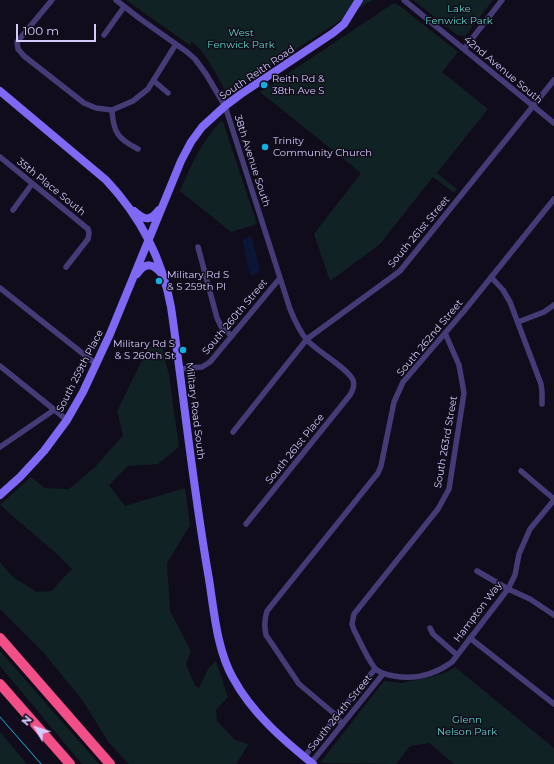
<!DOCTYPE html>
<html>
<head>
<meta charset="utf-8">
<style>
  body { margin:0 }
  #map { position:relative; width:554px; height:764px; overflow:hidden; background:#110c1b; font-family:Montserrat,sans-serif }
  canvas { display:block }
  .north { position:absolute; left:16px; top:708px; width:40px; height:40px; -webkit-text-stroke:3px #110c1b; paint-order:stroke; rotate:309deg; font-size:11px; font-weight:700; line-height:16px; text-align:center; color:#d6cafb }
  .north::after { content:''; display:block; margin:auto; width:14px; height:18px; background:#d6cafb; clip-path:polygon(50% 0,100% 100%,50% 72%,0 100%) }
  .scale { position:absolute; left:16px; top:24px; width:80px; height:18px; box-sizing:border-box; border:2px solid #d6cafb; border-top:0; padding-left:5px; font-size:12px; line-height:14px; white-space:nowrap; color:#d6cafb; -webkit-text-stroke:3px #110c1b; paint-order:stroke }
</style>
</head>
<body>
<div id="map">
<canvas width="554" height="764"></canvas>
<div class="north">N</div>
<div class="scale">100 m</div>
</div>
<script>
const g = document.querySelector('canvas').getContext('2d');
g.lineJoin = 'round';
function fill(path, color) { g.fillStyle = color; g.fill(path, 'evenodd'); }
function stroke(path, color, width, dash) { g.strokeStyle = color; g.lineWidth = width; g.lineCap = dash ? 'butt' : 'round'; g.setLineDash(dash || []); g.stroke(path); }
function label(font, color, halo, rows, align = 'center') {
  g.font = font + ' Montserrat,sans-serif'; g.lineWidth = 3; g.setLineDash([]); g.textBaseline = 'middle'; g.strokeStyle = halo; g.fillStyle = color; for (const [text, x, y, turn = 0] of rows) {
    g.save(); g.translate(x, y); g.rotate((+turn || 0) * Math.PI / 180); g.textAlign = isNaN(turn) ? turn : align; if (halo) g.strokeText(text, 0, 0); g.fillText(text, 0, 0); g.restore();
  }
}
fill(new Path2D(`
  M 126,0 L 372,0 L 230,92 L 225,90 C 215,73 207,53 191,41 L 191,46 Z
  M 413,0 L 493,0 L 465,36 L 457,35 Z
  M 394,3 L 400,6 L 458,52 L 442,72 L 488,109 L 437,173 L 457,189 L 454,193 L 433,177 L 380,244 L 330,281 L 314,234 L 361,173 L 260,92 Z
  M 221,121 L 223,122 L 257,224 L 231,232 L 180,191 C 191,165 201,142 221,121 Z
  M 160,339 L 169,375 L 179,447 L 158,464 L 128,466 L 109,485 L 125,506 L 185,488 L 190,525 L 167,563 L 170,611 L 191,651 L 186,664 L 195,686 L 199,688 L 208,669 L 216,661 L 228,697 L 216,710 L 217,721 L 235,740 L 249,744 L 236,764 L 129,764 L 109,743 L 83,701 L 43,652 L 0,609 L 0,562 L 14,578 L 37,592 L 52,591 L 62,579 L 72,569 L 58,555 L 0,505 L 31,477 L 45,488 L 69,489 L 95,467 L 123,435 L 117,411 L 147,350 Z
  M 0,651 L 99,764 L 82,764 L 0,666 Z
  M 455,667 L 554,748 L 554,764 L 454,764 L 429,743 L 410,746 L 396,764 L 320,763 L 384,681 L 401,683 L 435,676 L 447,672 Z
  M 0,732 L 27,764 L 0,764 Z`), '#102224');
fill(new Path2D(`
  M 250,236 L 252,238 L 260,271 L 256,275 L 251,275 L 249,272 L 243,242 L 241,241 Z`), '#0b1535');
stroke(new Path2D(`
  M 52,0 L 17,42 L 18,49 L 24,56 L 84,103 L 96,108 L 112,110
  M 116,0 L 139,18 L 187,52 L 195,59 L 206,74 L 225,106 L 290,309 C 294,319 299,330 306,339 C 316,351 348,368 353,380 C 355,385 353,390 350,395 L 246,524
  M 404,0 L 554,123
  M 104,35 L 124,7
  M 464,49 L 502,0
  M 154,81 L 168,93
  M 112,110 L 133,101 L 148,89 L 176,44
  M 112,110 C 113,132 118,139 138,149
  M 0,157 L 88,229 L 89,233 L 88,239 L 66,267
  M 13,210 L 32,184
  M 198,247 L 217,318 L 222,328 L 232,336
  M 491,277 L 503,290 L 510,302 L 541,384 L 542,392 L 542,404
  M 0,288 L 96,364
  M 518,322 L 544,312 L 554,305
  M 445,333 L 459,365 L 464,393 L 449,489 L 438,509 L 354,614 L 352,624 L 354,630 C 359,639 370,665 377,670 C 382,674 388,675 394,676 C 415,680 434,675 452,662 L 508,589 L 515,575 L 519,554 L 530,529 L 554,500
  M 0,366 L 67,420
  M 180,369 L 202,367 L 210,362 L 280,278
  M 233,432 L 307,339 L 400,271 L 554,80
  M 0,447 L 54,410
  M 521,471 L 554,499
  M 477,571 L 508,589 L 530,599 L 554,615
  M 430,628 L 433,634 L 457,655
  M 470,638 L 554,704
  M 342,725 L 337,716 L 299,684 L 266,635 C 264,626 264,620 267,611 L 378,473 L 381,466 L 394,402 L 403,382 L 464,311 L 554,199
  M 304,757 L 375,669
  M 311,763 L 383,674`), '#453b77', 5.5);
stroke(new Path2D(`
  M 0,91 L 106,180 C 141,217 162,258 171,307 C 184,397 193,489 209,579 C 214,611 217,650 233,678 C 252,713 282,739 313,764
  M 134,211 C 144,220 150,222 159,210
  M 137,274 C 146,261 153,264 162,274
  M 0,495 L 20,477 L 44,451 L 67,420 L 83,392 L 110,334 L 181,161 L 191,142 L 202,127 L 225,106 L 241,94 L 333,33 L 344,24 L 359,0`), '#7e68f4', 8);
stroke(new Path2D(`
  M 0,638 L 110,764
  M 0,684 L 70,764`), '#f24e87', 10);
stroke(new Path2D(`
  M 0,717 L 41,764`), '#10b0e1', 1);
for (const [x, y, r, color] of [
  [264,85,4,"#10b0e1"],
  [265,147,4,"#10b0e1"],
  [159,281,4,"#10b0e1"],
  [183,350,4,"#10b0e1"]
]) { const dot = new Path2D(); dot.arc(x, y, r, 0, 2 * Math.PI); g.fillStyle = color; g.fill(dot); stroke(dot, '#110c1b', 1.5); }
label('10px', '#5dd4c6', '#110c1b', [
  ["Lake",459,9],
  ["Fenwick Park",459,21],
  ["West",241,33],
  ["Fenwick Park",241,45],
  ["Glenn",467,720],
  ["Nelson Park",467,732]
]);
label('10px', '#d6cafb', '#110c1b', [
  ["42nd Avenue South",503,70,40],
  ["South Reith Road",257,73,-34],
  ["38th Avenue South",252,161,72],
  ["35th Place South",51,187,39],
  ["South 261st Street",419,232,-50],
  ["South 260th Street",235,317,-50],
  ["South 262nd Street",430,338,-50],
  ["South 259th Place",80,371,-63],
  ["Military Road South",195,411,83],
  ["South 263rd Street",446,442,-80],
  ["South 261st Place",295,449,-51],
  ["Hampton Way",478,612,-53],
  ["South 264th Street",340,713,-51]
]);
label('10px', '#d6cafb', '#110c1b', [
  ["Reith Rd &",272,79],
  ["38th Ave S",272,91],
  ["Trinity",273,141],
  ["Community Church",273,153],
  ["Military Rd S",167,275],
  ["& S 259th Pl",167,287],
  ["Military Rd S",175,344,"right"],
  ["& S 260th St",175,356,"right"]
], 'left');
</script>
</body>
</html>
